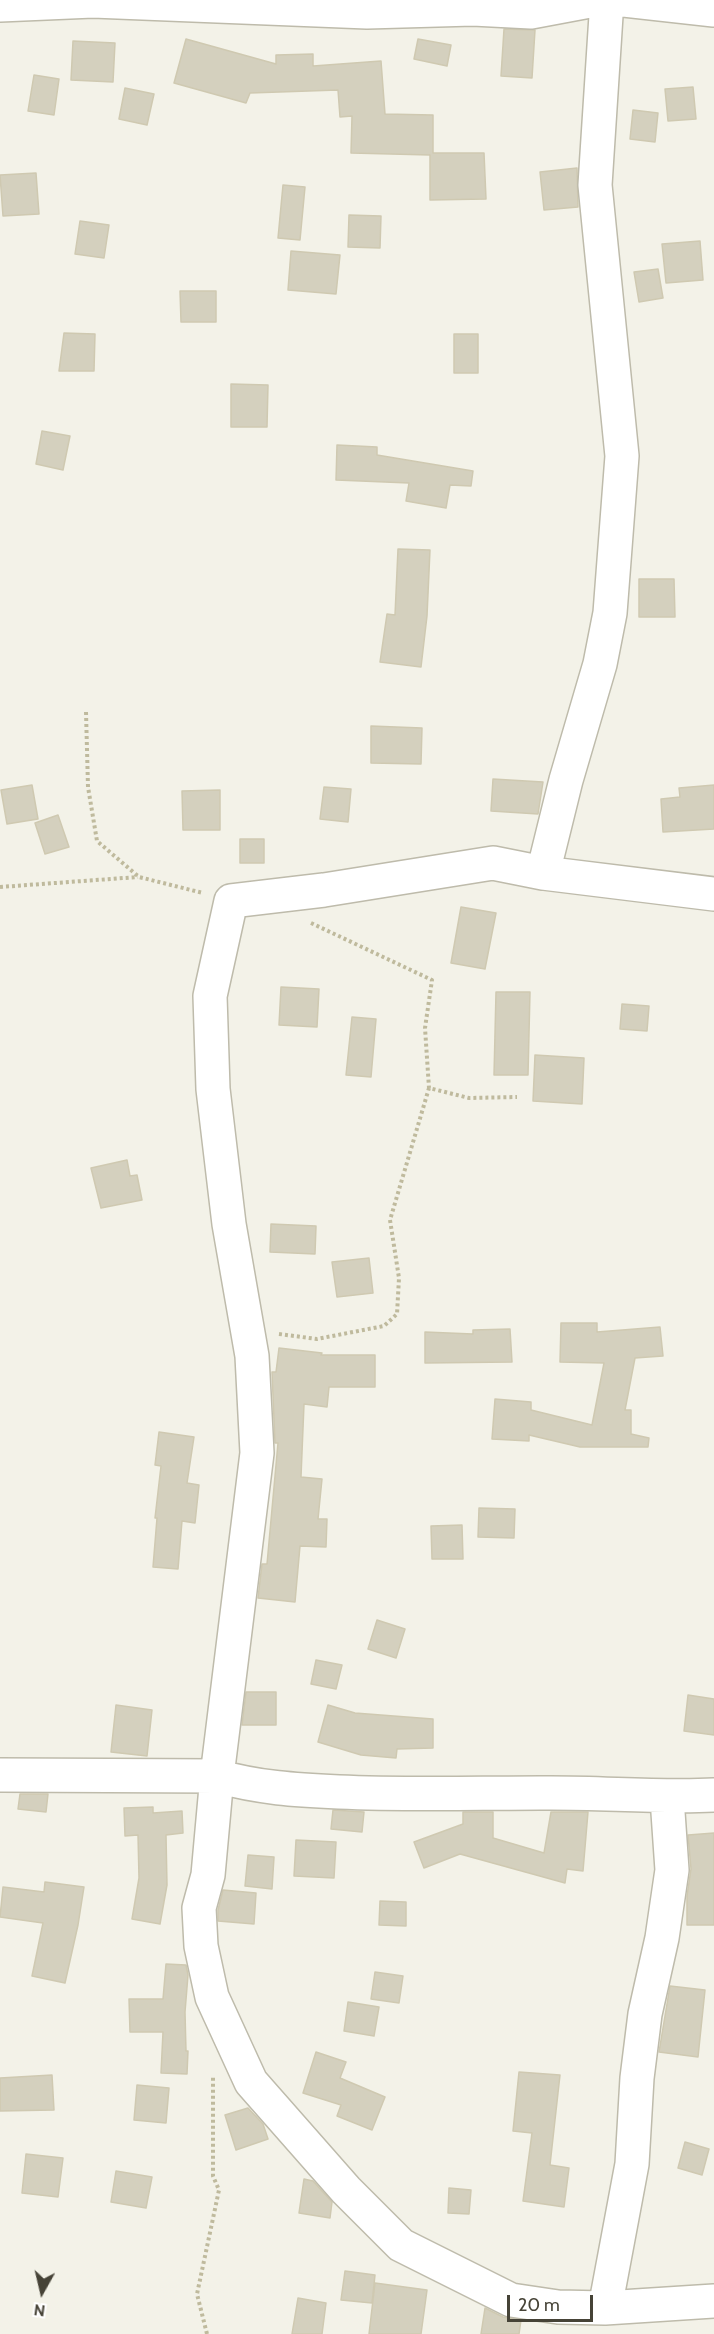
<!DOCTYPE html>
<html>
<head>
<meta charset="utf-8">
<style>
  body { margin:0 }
  #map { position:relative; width:714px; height:2334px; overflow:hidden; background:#f3f2e8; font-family:Cabin,sans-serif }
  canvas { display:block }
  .north { position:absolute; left:12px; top:2262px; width:60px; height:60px; -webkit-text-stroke:4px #fff; paint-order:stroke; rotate:188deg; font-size:16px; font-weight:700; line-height:24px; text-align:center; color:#464337 }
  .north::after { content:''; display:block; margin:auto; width:21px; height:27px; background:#464337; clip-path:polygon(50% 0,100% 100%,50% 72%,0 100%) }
  .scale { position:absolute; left:507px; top:2295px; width:86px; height:27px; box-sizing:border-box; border:3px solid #464337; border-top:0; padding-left:8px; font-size:18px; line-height:21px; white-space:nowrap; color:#464337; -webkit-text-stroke:4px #fff; paint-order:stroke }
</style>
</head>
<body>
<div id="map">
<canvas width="714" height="2334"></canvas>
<div class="north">N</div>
<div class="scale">20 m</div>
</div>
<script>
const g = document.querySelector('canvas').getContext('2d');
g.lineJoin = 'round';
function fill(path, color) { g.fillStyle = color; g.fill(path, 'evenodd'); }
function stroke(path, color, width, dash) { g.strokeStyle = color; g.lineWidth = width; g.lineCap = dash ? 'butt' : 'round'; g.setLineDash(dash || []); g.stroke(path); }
const building = new Path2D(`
  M 504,29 L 535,30 L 532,78 L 501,76 Z
  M 186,39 L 276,64 L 276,55 L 313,54 L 313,66 L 381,61 L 385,114 L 433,115 L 433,153 L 484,153 L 486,199 L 430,200 L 430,155 L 351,153 L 352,116 L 340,117 L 338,90 L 250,93 L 246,103 L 174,83 Z
  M 418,39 L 451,45 L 447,66 L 414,59 Z
  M 73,41 L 115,43 L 113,82 L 71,80 Z
  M 34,75 L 59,79 L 54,115 L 28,111 Z
  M 693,87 L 696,119 L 668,121 L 665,89 Z
  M 125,88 L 154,94 L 147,125 L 119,119 Z
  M 633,110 L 658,113 L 655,142 L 630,139 Z
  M 577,168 L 578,207 L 544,210 L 540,172 Z
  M 36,173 L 39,214 L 3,216 L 0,175 Z
  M 283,185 L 305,187 L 300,240 L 278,238 Z
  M 349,215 L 381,216 L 380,248 L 348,247 Z
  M 80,221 L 109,225 L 104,258 L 75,254 Z
  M 700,241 L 703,280 L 666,283 L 662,244 Z
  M 291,251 L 340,255 L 336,294 L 288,290 Z
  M 658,269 L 663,298 L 639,302 L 634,272 Z
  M 180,291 L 216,291 L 216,322 L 181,322 Z
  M 64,333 L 95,334 L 94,371 L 59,371 Z
  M 454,334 L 478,334 L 478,373 L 454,373 Z
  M 231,384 L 268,385 L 267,427 L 231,427 Z
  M 42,431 L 70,436 L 63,470 L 36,464 Z
  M 337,445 L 377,447 L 377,455 L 473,471 L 471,486 L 450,485 L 446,508 L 406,501 L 409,483 L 336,480 Z
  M 398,549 L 430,550 L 427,616 L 421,667 L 380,662 L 387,614 L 395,615 Z
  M 639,579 L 674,579 L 675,617 L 639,617 Z
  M 371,726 L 422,728 L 421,764 L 371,763 Z
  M 493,779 L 543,782 L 538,814 L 491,811 Z
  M 32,785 L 38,819 L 7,824 L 1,790 Z
  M 714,785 L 714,829 L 663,832 L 661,799 L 680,797 L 679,788 Z
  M 324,787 L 351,789 L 348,822 L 320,819 Z
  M 220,790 L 220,830 L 183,830 L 182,791 Z
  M 58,815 L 69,847 L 45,854 L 35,823 Z
  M 240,839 L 264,839 L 264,863 L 240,863 Z
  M 461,907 L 496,913 L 485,969 L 451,963 Z
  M 281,987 L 319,989 L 317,1027 L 279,1025 Z
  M 496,992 L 530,992 L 528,1075 L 494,1075 Z
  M 622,1004 L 649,1006 L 647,1031 L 620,1029 Z
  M 352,1017 L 376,1019 L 371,1077 L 346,1075 Z
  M 535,1055 L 584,1058 L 582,1104 L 533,1101 Z
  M 127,1160 L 130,1176 L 137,1175 L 142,1200 L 101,1208 L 91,1168 Z
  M 271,1224 L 316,1226 L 315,1254 L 270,1252 Z
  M 369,1258 L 373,1293 L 337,1297 L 332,1262 Z
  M 561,1323 L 597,1323 L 597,1332 L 660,1327 L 663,1356 L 635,1358 L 625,1410 L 631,1410 L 631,1434 L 649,1438 L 648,1447 L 580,1447 L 529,1435 L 529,1441 L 492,1439 L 495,1399 L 531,1402 L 531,1410 L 592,1425 L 604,1363 L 560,1362 Z
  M 510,1329 L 512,1362 L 425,1363 L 425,1332 L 473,1334 L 473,1330 Z
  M 279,1348 L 322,1353 L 321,1355 L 375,1355 L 375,1387 L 329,1387 L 327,1407 L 304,1404 L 301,1477 L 322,1479 L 318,1519 L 327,1519 L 326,1547 L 300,1546 L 295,1602 L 258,1598 L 262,1564 L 267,1564 L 278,1443 L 275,1443 L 272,1372 L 276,1372 Z
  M 159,1432 L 194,1437 L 187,1483 L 199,1485 L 195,1523 L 182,1521 L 178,1569 L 153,1567 L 157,1518 L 155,1518 L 161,1466 L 155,1465 Z
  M 479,1508 L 515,1509 L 514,1538 L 478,1537 Z
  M 462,1525 L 463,1559 L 432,1559 L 431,1526 Z
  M 377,1620 L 405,1629 L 396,1658 L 368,1649 Z
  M 316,1660 L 342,1665 L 336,1689 L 311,1684 Z
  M 246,1692 L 276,1692 L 276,1725 L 242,1725 Z
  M 688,1695 L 714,1699 L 714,1735 L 684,1731 Z
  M 116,1705 L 152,1710 L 147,1756 L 111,1752 Z
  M 328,1705 L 355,1713 L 433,1719 L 433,1748 L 397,1749 L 396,1758 L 361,1755 L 318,1742 Z
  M 20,1794 L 48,1794 L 46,1812 L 18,1809 Z
  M 153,1807 L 153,1813 L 182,1811 L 183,1833 L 166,1835 L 167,1885 L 160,1924 L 132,1919 L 139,1878 L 138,1835 L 125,1836 L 124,1808 Z
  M 333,1810 L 364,1812 L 362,1832 L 331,1829 Z
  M 463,1812 L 493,1812 L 493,1838 L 544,1853 L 551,1812 L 588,1812 L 583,1871 L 567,1869 L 565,1883 L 460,1854 L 424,1868 L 414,1842 L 463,1824 Z
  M 714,1833 L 714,1925 L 687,1925 L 687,1896 L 691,1869 L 688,1835 Z
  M 296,1840 L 336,1842 L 334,1878 L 294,1876 Z
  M 248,1855 L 274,1857 L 272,1889 L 245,1886 Z
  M 45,1882 L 84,1887 L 78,1925 L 65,1983 L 32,1976 L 43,1923 L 0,1917 L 3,1887 L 44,1892 Z
  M 223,1890 L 256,1893 L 254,1924 L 218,1921 L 218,1910 Z
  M 380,1901 L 406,1902 L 406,1926 L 379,1925 Z
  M 166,1964 L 186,1965 L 188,1975 L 185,2012 L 186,2051 L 188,2051 L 187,2074 L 161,2073 L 163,2032 L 130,2032 L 129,1999 L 163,1999 Z
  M 375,1972 L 403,1976 L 399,2003 L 371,1999 Z
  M 670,1986 L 705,1990 L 698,2057 L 659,2052 Z
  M 348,2002 L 379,2007 L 374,2036 L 344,2031 Z
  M 316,2052 L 346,2062 L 340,2078 L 385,2097 L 372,2130 L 337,2116 L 341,2105 L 303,2093 Z
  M 519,2072 L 560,2075 L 550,2165 L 569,2168 L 564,2207 L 523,2201 L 532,2133 L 513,2131 Z
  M 52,2075 L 54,2110 L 0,2111 L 0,2078 Z
  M 137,2085 L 169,2088 L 166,2123 L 134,2120 Z
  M 248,2108 L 263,2124 L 268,2139 L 236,2150 L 225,2115 Z
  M 685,2142 L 709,2149 L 702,2175 L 678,2168 Z
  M 26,2154 L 63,2158 L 58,2197 L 22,2193 Z
  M 116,2171 L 152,2177 L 146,2208 L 111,2202 Z
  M 304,2179 L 313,2181 L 332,2202 L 330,2218 L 299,2213 Z
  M 449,2188 L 471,2190 L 469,2214 L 448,2213 Z
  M 345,2271 L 375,2275 L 372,2303 L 341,2300 Z
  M 375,2283 L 427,2290 L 421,2334 L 369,2334 Z
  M 298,2298 L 326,2303 L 322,2334 L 292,2334 Z
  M 485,2308 L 503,2317 L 521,2320 L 519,2334 L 481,2334 Z`);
fill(building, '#d4d0be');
stroke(building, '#cfc9b1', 1.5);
const minor = new Path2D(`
  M 624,0 L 714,10
  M 0,5 L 93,1 L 367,12 L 473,9 L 531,12 L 595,0
  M 543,873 L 566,780 L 600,664 L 610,613 L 622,456 L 595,185 L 607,0
  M 714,894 L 543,873 L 493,863 L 324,890 L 231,901 L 210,996 L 213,1089 L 229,1224 L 252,1356 L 257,1453 L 217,1776 L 208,1875 L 199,1908 L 201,1946 L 212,1997 L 251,2082 L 346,2190 L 401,2245 L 511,2300 L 558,2307 L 605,2308 L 714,2301
  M 0,1775 L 217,1776 C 259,1788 296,1790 339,1792 C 406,1795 473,1793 540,1793 C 599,1792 656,1798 714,1795
  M 605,2308 L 632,2164 L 637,2078 L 645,2014 L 662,1938 L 672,1870 L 667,1798`);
stroke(minor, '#bebbab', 36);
stroke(new Path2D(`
  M 86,712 L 88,787 L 97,841 L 139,877 L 203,893
  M 0,887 L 138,877
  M 311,923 L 432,980 L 425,1028 L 429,1088 L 469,1098 L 517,1097
  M 279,1334 L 317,1339 L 384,1326 L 397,1314 L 399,1278 L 390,1220 L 429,1088
  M 207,2334 L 197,2294 L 219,2190 L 213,2176 L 213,2076`), '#bfba9d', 4, [3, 3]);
stroke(minor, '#fff', 33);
</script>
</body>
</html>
